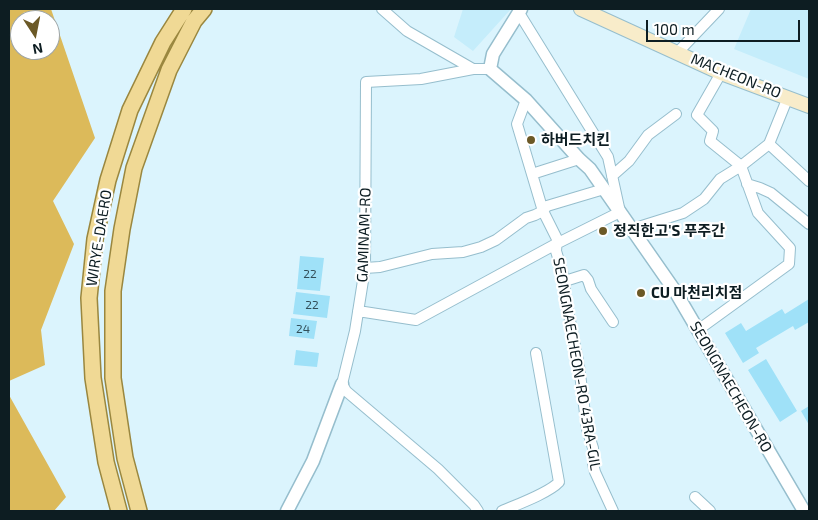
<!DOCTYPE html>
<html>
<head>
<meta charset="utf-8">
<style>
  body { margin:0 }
  #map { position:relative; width:818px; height:520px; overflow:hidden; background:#dbf4fd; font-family:"Exo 2",sans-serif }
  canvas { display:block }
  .frame { position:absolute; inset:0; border:10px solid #0d1d22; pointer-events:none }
  .north { position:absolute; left:10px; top:10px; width:50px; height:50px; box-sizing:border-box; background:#fff; border:1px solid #9ea5a7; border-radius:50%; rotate:169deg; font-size:14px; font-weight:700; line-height:20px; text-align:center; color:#0d1d22 }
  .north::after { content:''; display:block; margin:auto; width:18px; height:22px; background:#6b5927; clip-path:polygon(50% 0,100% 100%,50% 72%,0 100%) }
  .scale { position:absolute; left:646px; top:20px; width:154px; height:22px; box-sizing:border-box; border:2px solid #0d1d22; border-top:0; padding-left:6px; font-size:15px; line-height:18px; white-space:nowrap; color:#0d1d22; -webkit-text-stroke:4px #fff; paint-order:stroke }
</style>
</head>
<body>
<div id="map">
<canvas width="818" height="520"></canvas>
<div class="frame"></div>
<div class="north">N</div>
<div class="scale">100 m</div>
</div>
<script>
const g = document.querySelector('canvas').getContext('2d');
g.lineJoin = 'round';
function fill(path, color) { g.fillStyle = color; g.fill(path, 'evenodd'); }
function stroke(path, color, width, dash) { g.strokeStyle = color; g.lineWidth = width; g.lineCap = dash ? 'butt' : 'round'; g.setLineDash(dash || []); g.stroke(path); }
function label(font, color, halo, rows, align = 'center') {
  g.font = font + ' "Exo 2","Noto Sans KR",sans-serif'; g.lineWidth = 4.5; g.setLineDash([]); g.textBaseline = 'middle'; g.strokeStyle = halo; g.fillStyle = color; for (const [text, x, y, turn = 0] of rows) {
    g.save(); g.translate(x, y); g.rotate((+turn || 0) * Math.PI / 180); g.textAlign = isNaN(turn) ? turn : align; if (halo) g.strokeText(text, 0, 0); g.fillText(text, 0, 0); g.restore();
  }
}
fill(new Path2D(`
  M 463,9 L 511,9 L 473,51 L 454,37 Z
  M 751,9 L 809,9 L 809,79 L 734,49 Z`), '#c5edfb');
fill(new Path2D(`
  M 9,9 L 51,9 L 95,138 L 53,201 L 74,244 L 41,330 L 45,365 L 9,381 ZM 20,20 L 50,20 L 50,50 L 20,50 Z
  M 9,395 L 66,497 L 54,511 L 9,511 Z`), '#dcba5a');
fill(new Path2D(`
  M 300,256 L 324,258 L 320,291 L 297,289 Z
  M 296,292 L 330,296 L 327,318 L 293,314 Z
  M 809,299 L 809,322 L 795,330 L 793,326 L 756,348 L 759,353 L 743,363 L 725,333 L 741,323 L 746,331 L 782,309 L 785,314 Z
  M 291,318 L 317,321 L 314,339 L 289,336 Z
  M 296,350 L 319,353 L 317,367 L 294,365 Z
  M 766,359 L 797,411 L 780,422 L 748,370 Z
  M 809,406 L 809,425 L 801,411 Z`), '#9fe1f8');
const minor = new Path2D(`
  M 382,9 L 407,31 L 473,69 L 490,69
  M 678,52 L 719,9
  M 473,69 L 421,79 L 366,82 L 365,268 L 355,331 L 342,384 L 346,391 L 438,469 L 474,505 L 478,511
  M 526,100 L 517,124 L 543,211 L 557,239 L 556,251 L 565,281 L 565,295 L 579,366 L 587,429 L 593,448 L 593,464 L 595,472 L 613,511
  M 769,144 L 809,181
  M 532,174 L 579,159
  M 612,176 L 629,161 L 648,135 L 676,114
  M 747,184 L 760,188 L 771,193 L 809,224
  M 632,229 L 683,213 L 704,199 L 720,179 L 741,166 L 710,141 L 713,131 L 697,115 L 721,73
  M 365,268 L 380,267 L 432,254 L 463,252 L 481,247 L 496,240 L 526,218 L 535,215 L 543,211 L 547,206 L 604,189
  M 565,281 L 584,275 L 588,280 L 591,289 L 613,322
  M 358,311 L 416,320 L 556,244 L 620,212 L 608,157 L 519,13
  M 698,330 L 789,264 L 790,248 L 758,213 L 741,166 L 769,144 L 788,97
  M 695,497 L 710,511
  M 502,511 C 516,505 549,493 559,482 L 536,353`);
const tertiary = new Path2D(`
  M 521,9 L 493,54 L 490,69 L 526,100 L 579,159 L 590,169 L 675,291 L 804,511
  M 287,511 L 313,461 L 342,384`);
const secondary = new Path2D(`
  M 581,9 L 721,73 L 809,106`);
const primary = new Path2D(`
  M 119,511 L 106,462 L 93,378 L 89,298 L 95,239 L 108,180 L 130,110 L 163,42 L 184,9
  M 139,511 L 125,458 L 113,378 L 113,291 L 122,229 L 134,168 L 169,70 L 194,21 L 204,9`);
stroke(minor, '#96becd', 12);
stroke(tertiary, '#96becd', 15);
stroke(secondary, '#96becd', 16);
stroke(primary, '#9a873f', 18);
stroke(minor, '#fff', 10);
stroke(tertiary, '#fff', 12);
stroke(secondary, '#f8ecca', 14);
stroke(primary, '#f0d995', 15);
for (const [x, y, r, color] of [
  [531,140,5,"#6b5927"],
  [603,231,5,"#6b5927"],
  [641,293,5,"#6b5927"]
]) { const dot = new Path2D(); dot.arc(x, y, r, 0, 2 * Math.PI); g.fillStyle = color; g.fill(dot); stroke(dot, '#fff', 2); }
label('12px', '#324e58', null, [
  ["22",310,274],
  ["22",312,305],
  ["24",303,329]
]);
label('15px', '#0d1d22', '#fff', [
  ["MACHEON-RO",736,76,22],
  ["GAMINAM-RO",364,235,-88],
  ["WIRYE-DAERO",99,238,-81],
  ["SEONGNAECHEON-RO 43RA-GIL",577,364,80],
  ["SEONGNAECHEON-RO",731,387,60]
]);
label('bold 15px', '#0d1d22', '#fff', [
  ["하버드치킨",541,140],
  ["정직한고'S 푸주간",613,231],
  ["CU 마천리치점",651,293]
], 'left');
</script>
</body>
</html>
